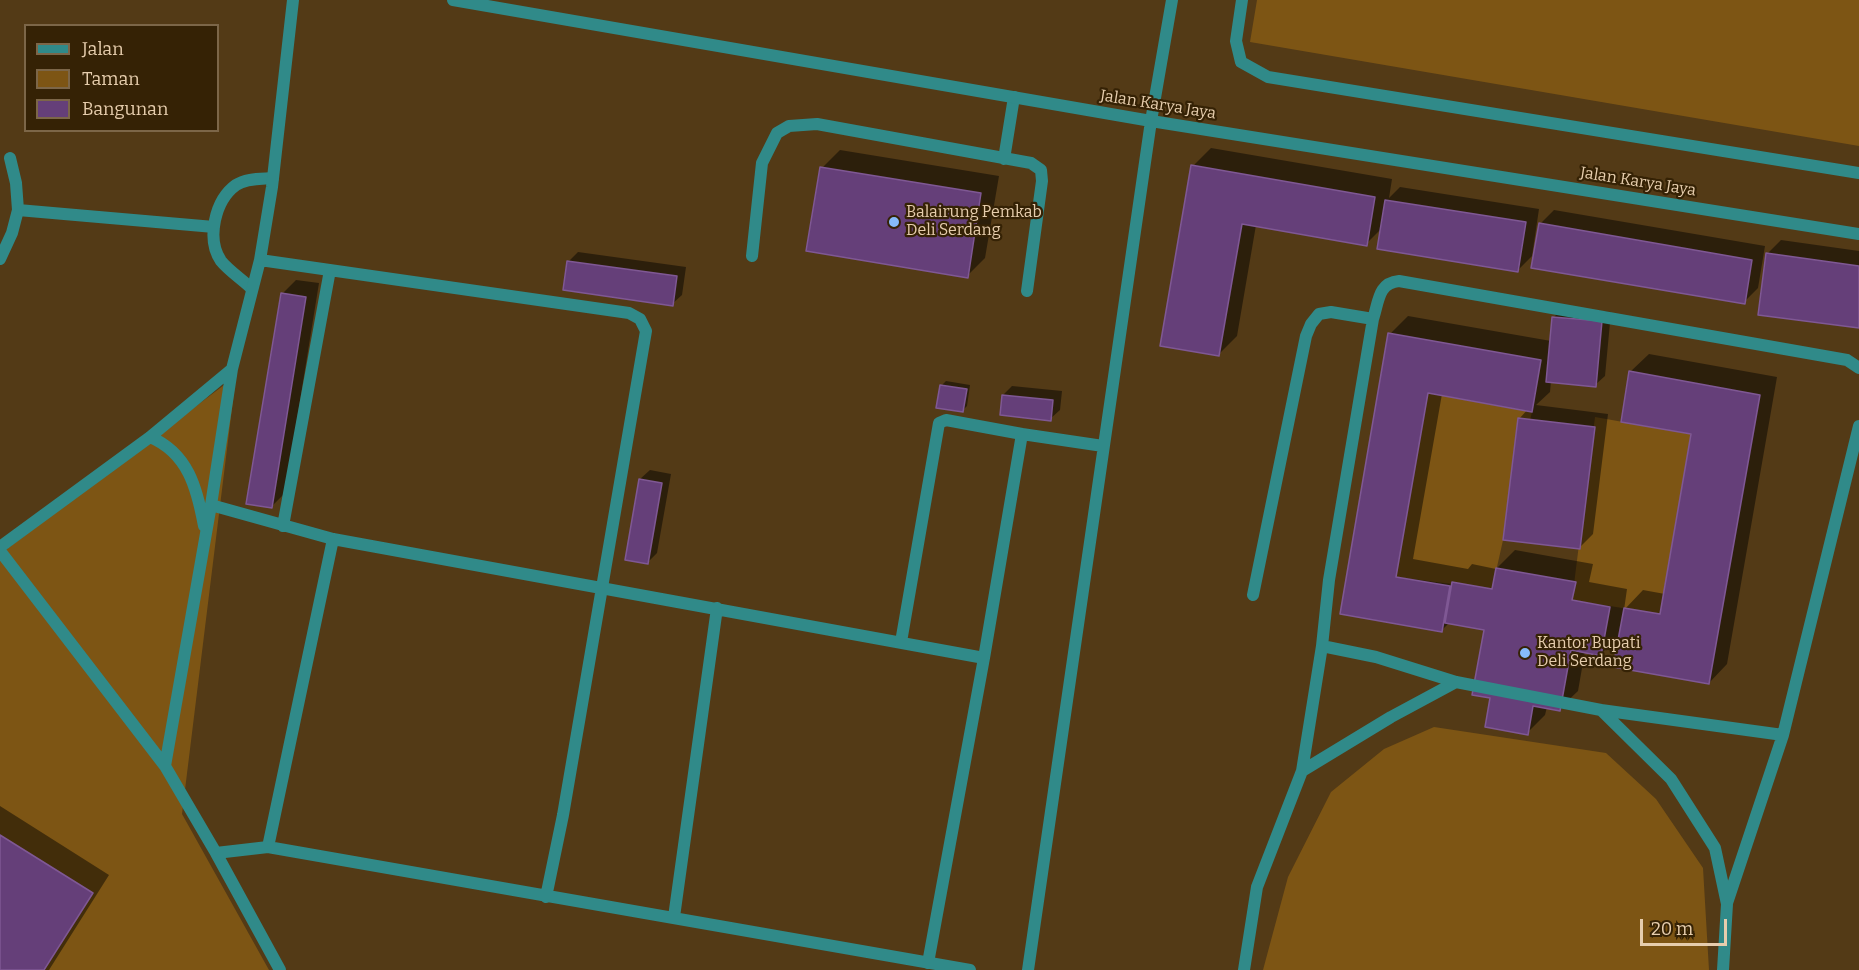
<!DOCTYPE html>
<html>
<head>
<meta charset="utf-8">
<style>
  body { margin:0 }
  #map { position:relative; width:1859px; height:970px; overflow:hidden; background:#533a16; font-family:Bitter,serif }
  canvas { display:block }
  .legend { position:absolute; left:24px; top:24px; width:195px; height:108px; box-sizing:border-box; background:#352205; border:2px solid #7c6648; margin:0; padding:8px 10px; list-style:none; font-size:18px; color:#e6cdad }
  .legend li { display:flex; align-items:center; gap:12px; height:30px }
  .legend b { width:30px; border:2px solid #7c6648 }
  .scale { position:absolute; left:1640px; top:919px; width:87px; height:27px; box-sizing:border-box; border:3px solid #e6cdad; border-top:0; padding-left:8px; font-size:18px; line-height:21px; white-space:nowrap; color:#e6cdad; -webkit-text-stroke:4px #352205; paint-order:stroke }
</style>
</head>
<body>
<div id="map">
<canvas width="1859" height="970"></canvas>
<ul class="legend">
<li><b style="height:8px;background:#308a89"></b>Jalan</li>
<li><b style="height:16px;background:#7d5514"></b>Taman</li>
<li><b style="height:16px;background:#653f79"></b>Bangunan</li>
</ul>
<div class="scale">20 m</div>
</div>
<script>
const g = document.querySelector('canvas').getContext('2d');
g.lineJoin = 'round';
function fill(path, color) { g.fillStyle = color; g.fill(path, 'evenodd'); }
function stroke(path, color, width, dash) { g.strokeStyle = color; g.lineWidth = width; g.lineCap = dash ? 'butt' : 'round'; g.setLineDash(dash || []); g.stroke(path); }
function label(font, color, halo, rows, align = 'center') {
  g.font = font + ' Bitter,serif'; g.lineWidth = 4.5; g.setLineDash([]); g.textBaseline = 'middle'; g.strokeStyle = halo; g.fillStyle = color; for (const [text, x, y, turn = 0] of rows) {
    g.save(); g.translate(x, y); g.rotate((+turn || 0) * Math.PI / 180); g.textAlign = isNaN(turn) ? turn : align; if (halo) g.strokeText(text, 0, 0); g.fillText(text, 0, 0); g.restore();
  }
}
fill(new Path2D(`
  M 1257,0 L 1859,0 L 1859,146 L 1250,42 Z
  M 236,376 L 182,814 L 269,970 L 0,970 L 0,554 Z
  M 1428,393 L 1532,412 L 1492,589 L 1396,577 Z
  M 1595,417 L 1691,434 L 1660,614 L 1572,600 Z
  M 1434,727 L 1606,753 L 1656,799 L 1703,868 L 1709,970 L 1263,970 L 1288,877 L 1331,792 L 1384,749 Z`), '#7d5514');
fill(new Path2D(`
  M 1211,148 L 1392,179 L 1389,198 L 1400,187 L 1539,209 L 1532,256 L 1518,270 L 1382,228 L 1366,244 L 1256,225 L 1237,336 L 1219,354 L 1193,166 Z
  M 840,150 L 999,176 L 985,258 L 967,276 L 822,168 Z
  M 1554,210 L 1765,246 L 1758,288 L 1744,302 L 1540,224 Z
  M 1781,240 L 1859,251 L 1859,327 L 1767,254 Z
  M 578,252 L 686,267 L 682,295 L 672,304 L 568,262 Z
  M 296,280 L 319,283 L 285,493 L 271,507 L 282,294 Z
  M 1563,308 L 1611,312 L 1605,376 L 1595,385 L 1551,381 L 1550,392 L 1536,405 L 1608,414 L 1593,534 L 1579,548 L 1519,419 L 1528,409 L 1442,394 L 1413,559 L 1468,569 L 1472,564 L 1496,569 L 1515,550 L 1593,564 L 1589,582 L 1627,589 L 1624,610 L 1643,590 L 1665,594 L 1693,433 L 1630,372 L 1649,354 L 1777,377 L 1727,664 L 1709,683 L 1620,635 L 1601,654 L 1585,651 L 1578,691 L 1559,709 L 1547,707 L 1545,715 L 1527,733 L 1492,697 L 1486,629 L 1450,622 L 1442,630 L 1342,613 L 1390,334 L 1408,316 L 1551,341 L 1554,317 Z
  M 946,381 L 970,385 L 967,406 L 963,410 L 941,386 Z
  M 1012,386 L 1062,391 L 1060,410 L 1050,419 L 1003,395 Z
  M 650,470 L 671,474 L 657,553 L 648,562 L 640,479 Z
  M 0,806 L 109,875 L 49,970 L 0,970 Z`), '#0007');
const building = new Path2D(`
  M 1191,165 L 1375,197 L 1367,246 L 1242,224 L 1219,356 L 1160,346 Z
  M 820,167 L 981,193 L 968,278 L 806,251 Z
  M 1385,200 L 1526,222 L 1518,272 L 1377,249 Z
  M 1539,223 L 1752,260 L 1745,304 L 1531,268 Z
  M 1766,253 L 1859,266 L 1859,328 L 1758,315 Z
  M 567,261 L 677,276 L 673,306 L 563,290 Z
  M 281,293 L 306,297 L 272,508 L 246,504 Z
  M 1552,317 L 1602,321 L 1596,387 L 1546,382 Z
  M 1388,333 L 1541,360 L 1532,412 L 1428,393 L 1396,577 L 1450,586 L 1442,632 L 1340,614 Z
  M 1629,371 L 1760,395 L 1709,684 L 1613,667 L 1624,608 L 1660,614 L 1691,434 L 1621,422 Z
  M 940,385 L 967,389 L 963,412 L 936,408 Z
  M 1002,395 L 1053,400 L 1051,421 L 1000,415 Z
  M 1518,418 L 1595,427 L 1580,549 L 1503,540 Z
  M 639,479 L 662,483 L 648,564 L 625,560 Z
  M 1496,568 L 1576,582 L 1572,600 L 1610,607 L 1601,656 L 1571,650 L 1560,711 L 1533,706 L 1528,735 L 1485,727 L 1490,698 L 1472,695 L 1484,630 L 1445,623 L 1452,582 L 1492,589 Z
  M 0,835 L 93,893 L 44,970 L 0,970 Z`);
fill(building, '#653f79');
stroke(building, '#7f5894', 1.5);
stroke(new Path2D(`
  M 1242,0 L 1236,41 L 1241,62 L 1268,77 L 1859,173
  M 10,158 L 16,183 L 18,210
  M 1004,159 L 1014,97
  M 752,256 L 762,163 L 777,133 L 789,126 L 817,124 L 1031,163 L 1041,170 L 1042,181 L 1027,291
  M 0,259 L 12,233 L 18,210 L 214,227
  M 252,289 C 243,280 229,271 221,261 C 206,239 215,200 236,185 C 246,178 262,179 273,178
  M 1253,595 L 1306,336 L 1311,324 L 1319,314 L 1331,312 L 1373,319
  M 1601,710 L 1783,735
  M 1302,771 L 1322,646
  M 1727,903 L 1783,735 L 1859,426
  M 1244,970 L 1257,887 L 1302,771 L 1391,717 L 1456,682
  M 1723,970 L 1727,904 L 1715,848 L 1671,779 L 1601,710 L 1456,682 L 1376,657 L 1322,646 L 1329,580 L 1373,319 C 1379,301 1378,283 1399,281 L 1847,360 L 1859,368`), '#308a89', 12);
stroke(new Path2D(`
  M 453,0 L 1151,121 L 1859,234
  M 260,260 L 629,313 L 640,319 L 646,331 L 563,815 L 546,897
  M 1022,434 L 1103,446
  M 150,437 C 188,453 197,488 204,526
  M 211,505 L 333,539 L 984,658 L 1022,434 L 946,420 L 939,423 L 901,642
  M 283,526 L 330,270
  M 333,539 L 268,847 L 970,970
  M 0,547 L 150,437 L 232,369
  M 0,551 L 165,766 L 216,853 L 280,970
  M 165,766 L 211,505 L 232,369 L 260,260 L 272,187 L 293,0
  M 216,853 L 268,847
  M 674,917 L 717,608
  M 928,963 L 984,658
  M 1028,970 L 1151,121 L 1172,0`), '#308a89', 12);
for (const [x, y, r, color] of [
  [894,222,6,"#86bbfb"],
  [1525,653,6,"#86bbfb"]
]) { const dot = new Path2D(); dot.arc(x, y, r, 0, 2 * Math.PI); g.fillStyle = color; g.fill(dot); stroke(dot, '#352205', 2); }
label('16px', '#e6cdad', '#352205', [
  ["Jalan Karya Jaya",1158,105,9],
  ["Jalan Karya Jaya",1638,182,9]
]);
label('16px', '#e6cdad', '#352205', [
  ["Balairung Pemkab",906,213],
  ["Deli Serdang",906,231],
  ["Kantor Bupati",1537,644],
  ["Deli Serdang",1537,662]
], 'left');
</script>
</body>
</html>
